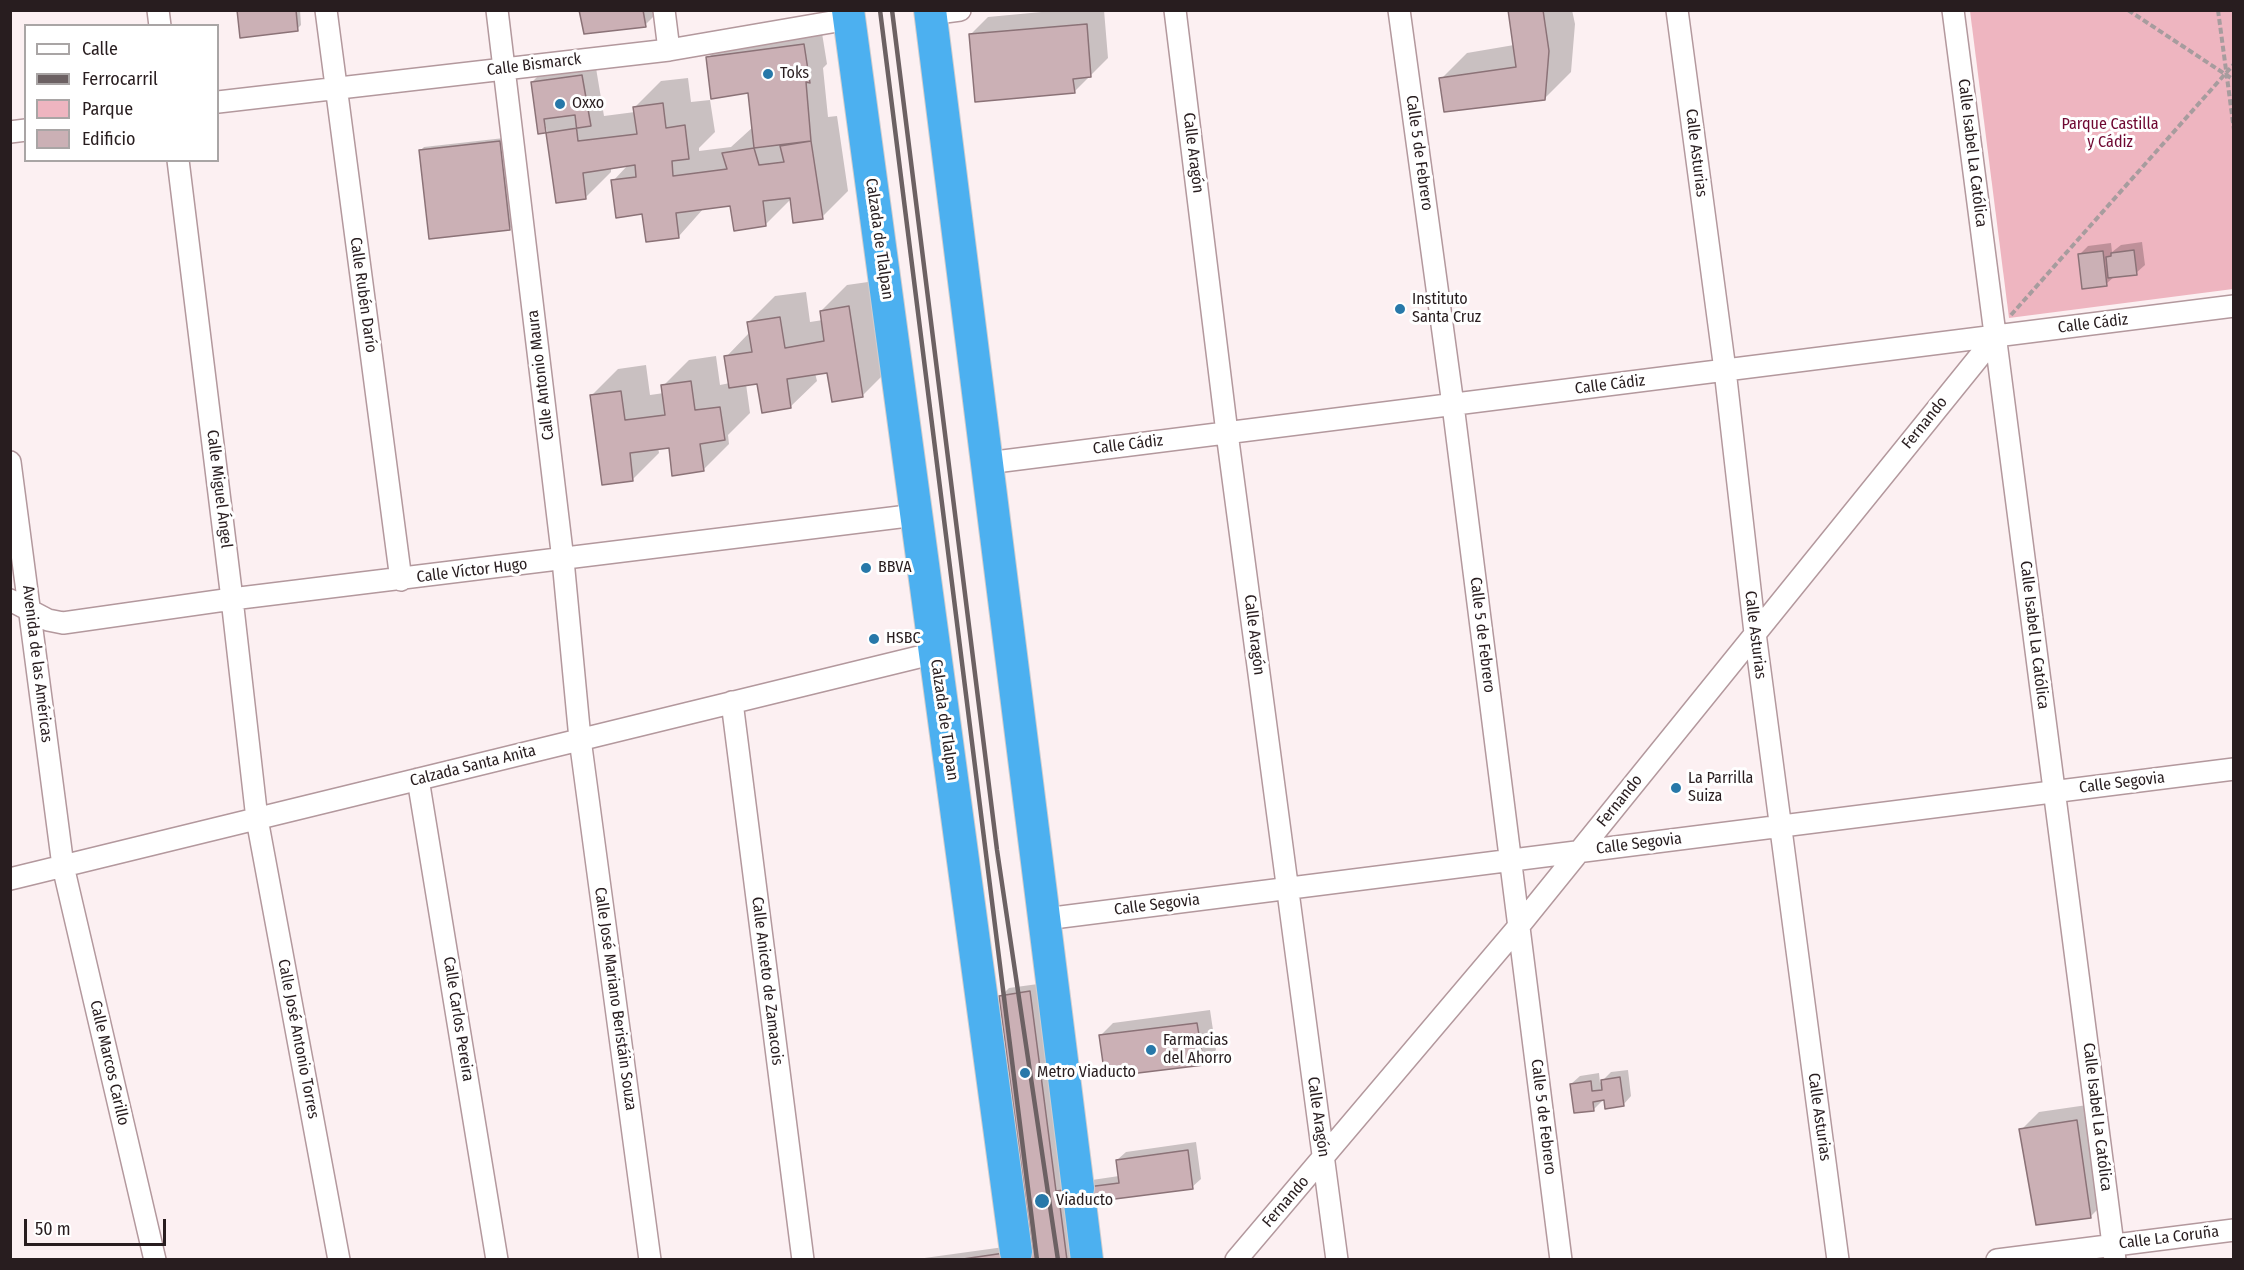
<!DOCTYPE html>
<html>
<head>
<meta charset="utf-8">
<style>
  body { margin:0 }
  #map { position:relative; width:2244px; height:1270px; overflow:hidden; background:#fcf0f2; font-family:"Fira Sans Condensed",sans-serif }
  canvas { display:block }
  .frame { position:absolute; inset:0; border:12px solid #281d1f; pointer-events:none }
  .legend { position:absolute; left:24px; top:24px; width:195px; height:138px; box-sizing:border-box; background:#fff; border:2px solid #a9a5a5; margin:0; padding:8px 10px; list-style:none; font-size:18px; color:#281d1f }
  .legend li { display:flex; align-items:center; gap:12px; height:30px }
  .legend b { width:30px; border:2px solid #a9a5a5 }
  .scale { position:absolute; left:24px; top:1219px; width:142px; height:27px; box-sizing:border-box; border:3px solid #281d1f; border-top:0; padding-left:8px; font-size:18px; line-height:21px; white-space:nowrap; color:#281d1f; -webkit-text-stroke:4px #fff; paint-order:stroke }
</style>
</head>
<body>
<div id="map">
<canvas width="2244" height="1270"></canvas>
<div class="frame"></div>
<ul class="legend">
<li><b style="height:8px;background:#fff"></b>Calle</li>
<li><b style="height:8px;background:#6c6163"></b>Ferrocarril</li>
<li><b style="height:16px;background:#eeb5c0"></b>Parque</li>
<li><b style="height:16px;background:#cbb0b5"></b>Edificio</li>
</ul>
<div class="scale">50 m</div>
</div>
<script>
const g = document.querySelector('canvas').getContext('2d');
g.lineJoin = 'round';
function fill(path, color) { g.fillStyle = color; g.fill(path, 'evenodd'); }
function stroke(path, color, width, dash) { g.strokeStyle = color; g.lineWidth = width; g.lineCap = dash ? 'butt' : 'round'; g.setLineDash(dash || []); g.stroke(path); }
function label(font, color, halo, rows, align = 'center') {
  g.font = font + ' "Fira Sans Condensed",sans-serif'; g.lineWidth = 6; g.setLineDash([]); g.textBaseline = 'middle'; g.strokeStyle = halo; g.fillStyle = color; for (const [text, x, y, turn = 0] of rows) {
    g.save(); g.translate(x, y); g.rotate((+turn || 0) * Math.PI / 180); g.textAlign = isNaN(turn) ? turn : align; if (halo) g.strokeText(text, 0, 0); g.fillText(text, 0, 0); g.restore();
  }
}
fill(new Path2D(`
  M 1970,11 L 2233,11 L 2233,289 L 2009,318 Z`), '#eeb5c0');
fill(new Path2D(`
  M 239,10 L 300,10 L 301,25 L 297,29 Z
  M 580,10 L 658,10 L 658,12 L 645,25 Z
  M 1063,10 L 1104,10 L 1108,58 L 1074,92 L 970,35 L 988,17 Z
  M 1510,10 L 1572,10 L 1575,24 L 1571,72 L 1544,99 L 1441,79 L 1467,53 L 1514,45 Z
  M 821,27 L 827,64 L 823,68 L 828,117 L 837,116 L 848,191 L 822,217 L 791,199 L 765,225 L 732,204 L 704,208 L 679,236 L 644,213 L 613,181 L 628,165 L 611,167 L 611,172 L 585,198 L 547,131 L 532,82 L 545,69 L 595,62 L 604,116 L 635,112 L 635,107 L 661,81 L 688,78 L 691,102 L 710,100 L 715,132 L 699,148 L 699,151 L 731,147 L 753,127 L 749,91 L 708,58 L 726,40 Z
  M 504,138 L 513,225 L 509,229 L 420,151 L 424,147 Z
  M 2142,242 L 2145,265 L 2136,273 L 2115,276 L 2106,284 L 2079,255 L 2088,246 L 2111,243 L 2112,252 L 2121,245 Z
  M 875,281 L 888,370 L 862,396 L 829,371 L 815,373 L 817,381 L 790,407 L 758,382 L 746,384 L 750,413 L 728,435 L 729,444 L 703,470 L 670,446 L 658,447 L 659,453 L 633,479 L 592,395 L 618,369 L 646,365 L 650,395 L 664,393 L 663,386 L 689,360 L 716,356 L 720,385 L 730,383 L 726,357 L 750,332 L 749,322 L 775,296 L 806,292 L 810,322 L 823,320 L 821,311 L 847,285 Z
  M 1038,984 L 1065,1184 L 1119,1176 L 1117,1160 L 1126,1152 L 1196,1142 L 1201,1179 L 1192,1187 L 1069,1204 L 1076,1260 L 910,1260 L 1033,1243 L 1001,996 L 1009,988 Z
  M 1210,1010 L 1216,1050 L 1203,1063 L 1100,1036 L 1113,1023 Z
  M 1628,1070 L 1631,1096 L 1623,1105 L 1605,1098 L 1594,1109 L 1571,1084 L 1580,1076 L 1599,1073 L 1600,1083 L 1611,1072 Z
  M 2094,1104 L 2108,1199 L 2090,1217 L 2021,1130 L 2039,1112 Z`), '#0003');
const building = new Path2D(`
  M 237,10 L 296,10 L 298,31 L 240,38 Z
  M 579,10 L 643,10 L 646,27 L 584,34 Z
  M 1508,10 L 1543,10 L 1549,51 L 1545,100 L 1444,112 L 1439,78 L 1516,67 Z
  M 1087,24 L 1091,77 L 1073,79 L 1075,93 L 975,102 L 969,34 Z
  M 804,44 L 810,83 L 806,82 L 811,141 L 754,148 L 748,93 L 711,99 L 706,57 Z
  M 582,75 L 591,126 L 538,134 L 531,82 Z
  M 663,103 L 666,128 L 685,125 L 689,159 L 672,161 L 673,176 L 727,169 L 722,153 L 754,148 L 759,165 L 784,162 L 780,146 L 811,141 L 823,219 L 793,223 L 790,198 L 763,201 L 766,226 L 734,231 L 730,206 L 676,213 L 679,238 L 646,242 L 642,214 L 616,218 L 611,180 L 636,177 L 635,165 L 583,173 L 586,199 L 556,203 L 544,119 L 575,115 L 578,141 L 637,134 L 633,107 Z
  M 500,141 L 510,230 L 429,239 L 419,150 Z
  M 2134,250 L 2137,275 L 2108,278 L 2106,257 L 2111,256 L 2111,253 Z
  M 2103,251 L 2107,286 L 2082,289 L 2078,254 Z
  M 849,306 L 863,397 L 832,402 L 827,373 L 787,379 L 791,408 L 762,413 L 757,384 L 729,388 L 724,356 L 752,352 L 747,322 L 780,317 L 785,348 L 824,341 L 820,311 Z
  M 691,381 L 695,410 L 720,407 L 725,440 L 700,444 L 704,471 L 672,476 L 669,448 L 630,453 L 633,481 L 602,485 L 590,395 L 621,391 L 625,420 L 665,415 L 661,385 Z
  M 1030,991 L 1056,1191 L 1119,1183 L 1116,1160 L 1188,1150 L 1193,1189 L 1060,1206 L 1067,1260 L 956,1260 L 1032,1249 L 999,996 Z
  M 1197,1023 L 1204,1065 L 1105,1077 L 1099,1035 Z
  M 1620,1077 L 1624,1106 L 1605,1109 L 1604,1100 L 1593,1102 L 1594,1111 L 1574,1113 L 1570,1084 L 1591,1081 L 1592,1091 L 1602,1090 L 1601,1080 Z
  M 2077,1120 L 2091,1218 L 2036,1225 L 2019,1129 Z`);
fill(building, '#cbb0b5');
stroke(building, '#8b7277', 1.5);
const minor = new Path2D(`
  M 158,10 L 160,26
  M 326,10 L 401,580
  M 497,10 L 563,560 L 580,739 L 650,1260
  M 664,10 L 669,50
  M 1175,10 L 1227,433 L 1337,1260
  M 1399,10 L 1453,405 L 1561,1260
  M 1677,10 L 1725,370 L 1755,633 L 1838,1260
  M 1953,10 L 2115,1260
  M 930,14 L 960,10
  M 218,102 L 669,50 L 849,19
  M 10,132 L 26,130
  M 178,160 L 232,599 L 257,819 L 339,1260
  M 10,462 L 63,866 L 155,1260
  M 987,463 L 2234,306
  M 10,600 L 48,620 L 63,623 L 232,599 L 916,515
  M 732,702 L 803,1260
  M 418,779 L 497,1260
  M 10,879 L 935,653
  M 1045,919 L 2234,769
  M 1236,1260 L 1519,926 L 1996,336
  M 1997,1260 L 2234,1230`);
const highway = new Path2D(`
  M 848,10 L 1016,1252
  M 930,10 L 1078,1188
  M 1080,1203 L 1087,1260`);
stroke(minor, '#b3989d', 24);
stroke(highway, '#d0cdce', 34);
stroke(new Path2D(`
  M 2128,10 L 2234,80
  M 2218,10 L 2234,130
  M 2011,315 L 2234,64`), '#a79c9e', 4, [6, 3]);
stroke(minor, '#fff', 21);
stroke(highway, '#4cb0f0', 32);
stroke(new Path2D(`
  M 880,10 L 1037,1260
  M 892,10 L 997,850 L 1058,1260`), '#6c6163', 4.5);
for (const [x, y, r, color] of [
  [768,74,6,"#2778a9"],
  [560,104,6,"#2778a9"],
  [1400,309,6,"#2778a9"],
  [866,568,6,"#2778a9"],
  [874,639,6,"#2778a9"],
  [1676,788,6,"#2778a9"],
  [1151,1050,6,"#2778a9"],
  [1025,1073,6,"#2778a9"],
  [1042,1201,8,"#2778a9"]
]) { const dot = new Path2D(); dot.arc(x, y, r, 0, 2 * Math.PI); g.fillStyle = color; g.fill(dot); stroke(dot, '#fff', 2); }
label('16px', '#281d1f', '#fff', [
  ["Calle Bismarck",534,65,-7],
  ["Calle Aragón",1193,153,83],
  ["Calle 5 de Febrero",1419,153,82],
  ["Calle Asturias",1696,153,83],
  ["Calle Isabel La Católica",1972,153,83],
  ["Calzada de Tlalpan",879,239,82],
  ["Calle Rubén Darío",363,295,82],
  ["Calle Cádiz",2093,324,-7],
  ["Calle Antonio Maura",541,375,-97],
  ["Calle Cádiz",1610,385,-7],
  ["Fernando",1925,423,-51],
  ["Calle Cádiz",1128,445,-7],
  ["Calle Miguel Ángel",219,489,83],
  ["Calle Víctor Hugo",472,571,-7],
  ["Calle Aragón",1254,635,83],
  ["Calle 5 de Febrero",1482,635,83],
  ["Calle Asturias",1755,635,83],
  ["Calle Isabel La Católica",2034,635,83],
  ["Avenida de las Américas",37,664,83],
  ["Calzada de Tlalpan",944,720,82],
  ["Calzada Santa Anita",473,766,-14],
  ["Calle Segovia",2122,783,-7],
  ["Fernando",1620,801,-51],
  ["Calle Segovia",1639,844,-7],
  ["Calle Segovia",1157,905,-7],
  ["Calle Aniceto de Zamacois",767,981,83],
  ["Calle José Mariano Beristáin Souza",615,999,82],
  ["Calle Carlos Pereira",458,1019,81],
  ["Calle José Antonio Torres",298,1039,79],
  ["Calle Marcos Carillo",109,1063,77],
  ["Calle Aragón",1318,1117,82],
  ["Calle 5 de Febrero",1543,1117,83],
  ["Calle Asturias",1819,1117,82],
  ["Calle Isabel La Católica",2097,1117,83],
  ["Fernando",1286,1202,-49],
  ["Calle La Coruña",2169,1238,-7]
]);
label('16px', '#281d1f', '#fff', [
  ["Toks",780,74],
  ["Oxxo",572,104],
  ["Instituto",1412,300],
  ["Santa Cruz",1412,318],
  ["BBVA",878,568],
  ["HSBC",886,639],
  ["La Parrilla",1688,779],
  ["Suiza",1688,797],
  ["Farmacias",1163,1041],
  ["del Ahorro",1163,1059],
  ["Metro Viaducto",1037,1073],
  ["Viaducto",1056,1201]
], 'left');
label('16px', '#6e0731', '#fff', [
  ["Parque Castilla",2110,125],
  ["y Cádiz",2110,143]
]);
</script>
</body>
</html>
